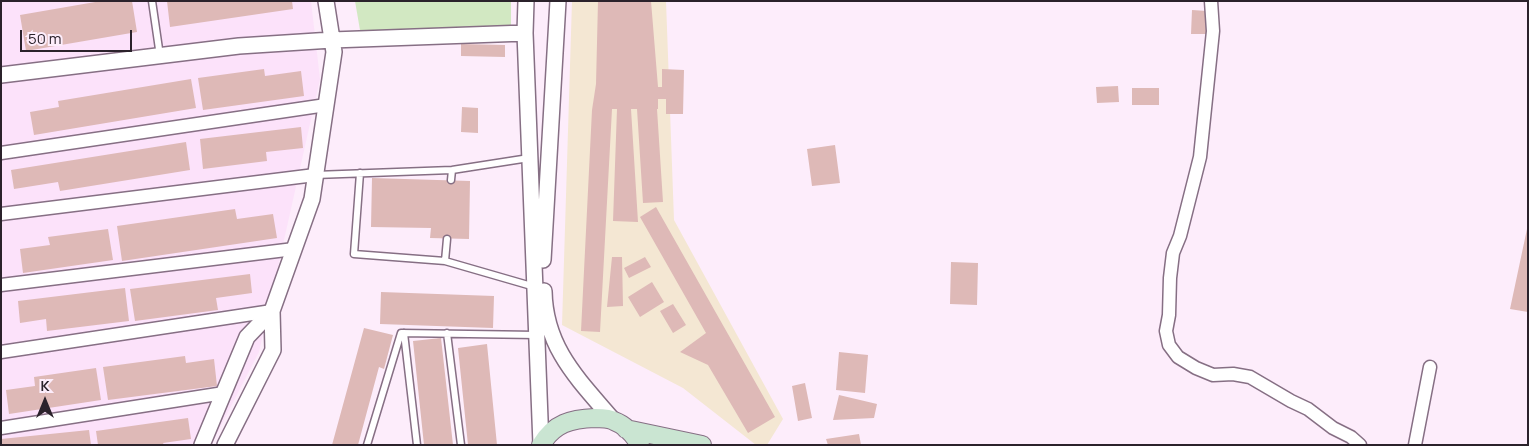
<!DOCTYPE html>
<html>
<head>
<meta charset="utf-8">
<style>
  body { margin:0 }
  #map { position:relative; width:1529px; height:446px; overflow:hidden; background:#fdedfb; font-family:Manrope,sans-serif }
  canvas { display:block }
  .frame { position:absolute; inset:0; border:2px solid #2b222b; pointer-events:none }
  .north { position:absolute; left:20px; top:376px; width:50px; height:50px; -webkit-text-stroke:4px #fdedfb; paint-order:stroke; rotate:0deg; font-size:14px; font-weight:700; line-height:20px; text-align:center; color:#2b222b }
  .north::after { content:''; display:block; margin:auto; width:18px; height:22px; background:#2b222b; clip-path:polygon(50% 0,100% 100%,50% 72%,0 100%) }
  .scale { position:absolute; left:20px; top:30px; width:112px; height:22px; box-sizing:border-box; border:2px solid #2b222b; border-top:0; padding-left:6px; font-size:15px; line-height:18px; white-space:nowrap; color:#2b222b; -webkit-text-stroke:4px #fdedfb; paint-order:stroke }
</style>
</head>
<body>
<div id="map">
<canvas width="1529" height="446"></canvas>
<div class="frame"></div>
<div class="north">K</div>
<div class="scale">50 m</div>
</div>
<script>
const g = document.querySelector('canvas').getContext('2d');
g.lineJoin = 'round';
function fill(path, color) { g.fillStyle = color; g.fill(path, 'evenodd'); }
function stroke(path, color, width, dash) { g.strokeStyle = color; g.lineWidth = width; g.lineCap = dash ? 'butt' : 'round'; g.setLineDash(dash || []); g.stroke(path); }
fill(new Path2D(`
  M 1,1 L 311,1 L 320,79 L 259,352 L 211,445 L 1,445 Z`), '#fce2fa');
fill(new Path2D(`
  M 572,1 L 666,1 L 674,220 L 783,419 L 767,445 L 756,445 L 683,388 L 562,325 Z`), '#f4e7d3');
fill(new Path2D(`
  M 355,1 L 511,1 L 511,27 L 361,36 Z`), '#d2e8c2');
fill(new Path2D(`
  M 101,1 L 132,1 L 137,32 L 26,51 L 20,15 Z
  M 167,1 L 292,1 L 293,9 L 170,27 Z
  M 598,1 L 651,1 L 658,87 L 662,87 L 662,69 L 684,70 L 683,114 L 666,114 L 666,99 L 658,99 L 658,109 L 657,109 L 663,202 L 643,203 L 637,109 L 631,109 L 638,222 L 613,221 L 617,109 L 612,109 L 600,332 L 581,331 L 592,110 L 596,84 Z
  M 1192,10 L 1207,11 L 1206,34 L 1191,34 Z
  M 461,44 L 505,45 L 505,57 L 461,56 Z
  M 264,69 L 265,76 L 301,71 L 304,96 L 203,110 L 198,78 Z
  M 191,79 L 196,108 L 34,135 L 30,112 L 59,107 L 58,101 Z
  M 1118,86 L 1119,102 L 1097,103 L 1096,87 Z
  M 1132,88 L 1159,88 L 1159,105 L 1132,105 Z
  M 462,107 L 478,108 L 478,133 L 461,132 Z
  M 301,127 L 303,148 L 266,152 L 267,161 L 203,169 L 200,139 Z
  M 186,142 L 190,170 L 60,191 L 58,182 L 14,189 L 11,170 Z
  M 835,145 L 840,183 L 812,186 L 807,149 Z
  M 372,178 L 470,181 L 469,239 L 430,238 L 431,228 L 371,227 Z
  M 656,207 L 775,417 L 748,433 L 708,365 L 680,352 L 706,333 L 640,217 Z
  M 235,209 L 237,219 L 273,214 L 277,238 L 122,261 L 117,226 Z
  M 108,229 L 113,260 L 23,273 L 20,249 L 50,245 L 48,237 Z
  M 1527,229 L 1528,229 L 1528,312 L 1510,309 Z
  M 612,257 L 622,257 L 623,306 L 607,307 Z
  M 645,257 L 651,267 L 629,278 L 624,268 Z
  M 951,262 L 978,263 L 977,305 L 950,304 Z
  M 250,274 L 252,293 L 216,298 L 218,310 L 135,321 L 130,289 Z
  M 652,282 L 664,302 L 640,317 L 628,297 Z
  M 125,288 L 129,321 L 47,331 L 46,319 L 20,323 L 18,301 Z
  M 381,292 L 494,296 L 493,328 L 380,324 Z
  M 673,304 L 686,325 L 673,333 L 660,311 Z
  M 364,328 L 393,335 L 384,369 L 379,367 L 358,445 L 332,445 Z
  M 441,338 L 453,445 L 424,445 L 413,341 Z
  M 487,344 L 497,445 L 468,445 L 458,348 Z
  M 839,352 L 868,355 L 865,393 L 836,390 Z
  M 185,356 L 186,363 L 214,359 L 217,386 L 108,400 L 103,367 Z
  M 96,368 L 101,400 L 9,414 L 6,390 L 35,386 L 34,377 Z
  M 805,383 L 812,418 L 798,421 L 792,386 Z
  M 839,395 L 877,404 L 874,418 L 833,420 Z
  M 188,418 L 191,439 L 163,443 L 164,445 L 98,445 L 96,431 Z
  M 89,430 L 91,445 L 1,445 L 1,439 Z
  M 859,434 L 861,445 L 828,445 L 826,439 Z`), '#deb9b7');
const service = new Path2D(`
  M 152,1 L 160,56
  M 360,173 L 354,254 L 445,261
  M 315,175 L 452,170 L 529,158
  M 451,180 L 452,170
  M 447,239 L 445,261 L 535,287
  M 404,333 L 417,445
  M 447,333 L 461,445
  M 367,445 L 401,333 L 537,335`);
const minor = new Path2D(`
  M 1211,1 L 1213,31 L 1200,157 L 1180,236 L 1173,253 L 1170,278 L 1169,315 L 1166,331 L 1169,345 L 1178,357 L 1196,368 L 1213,375 L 1233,374 L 1250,377 L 1291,401 L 1308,409 L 1333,428 L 1351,437 L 1360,445
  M 1,153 L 326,105
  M 1,214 L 315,175
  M 1,285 L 294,249
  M 1,352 L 272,311
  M 1,428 L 224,393
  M 1415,445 L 1430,367`);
const tertiary = new Path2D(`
  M 526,1 L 525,33 L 541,445
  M 1,75 L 239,46 L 332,40 L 525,33
  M 543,260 L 558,1
  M 544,291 C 545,348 578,379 613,420
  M 202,445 L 247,337 L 272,311
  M 225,445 L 273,350 L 272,311 L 312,199 L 334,52 L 326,1`);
const secondary = new Path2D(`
  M 626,429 L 702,445
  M 541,445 C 554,423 571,419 595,418 C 600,418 609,418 614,421 C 625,425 634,435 640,445`);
stroke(service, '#866f84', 9);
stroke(minor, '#866f84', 15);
stroke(tertiary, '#866f84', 18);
stroke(secondary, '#866f84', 20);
stroke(service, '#fff', 6);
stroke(minor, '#fff', 12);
stroke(tertiary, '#fff', 15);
stroke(secondary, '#cae5d2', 18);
</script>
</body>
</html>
